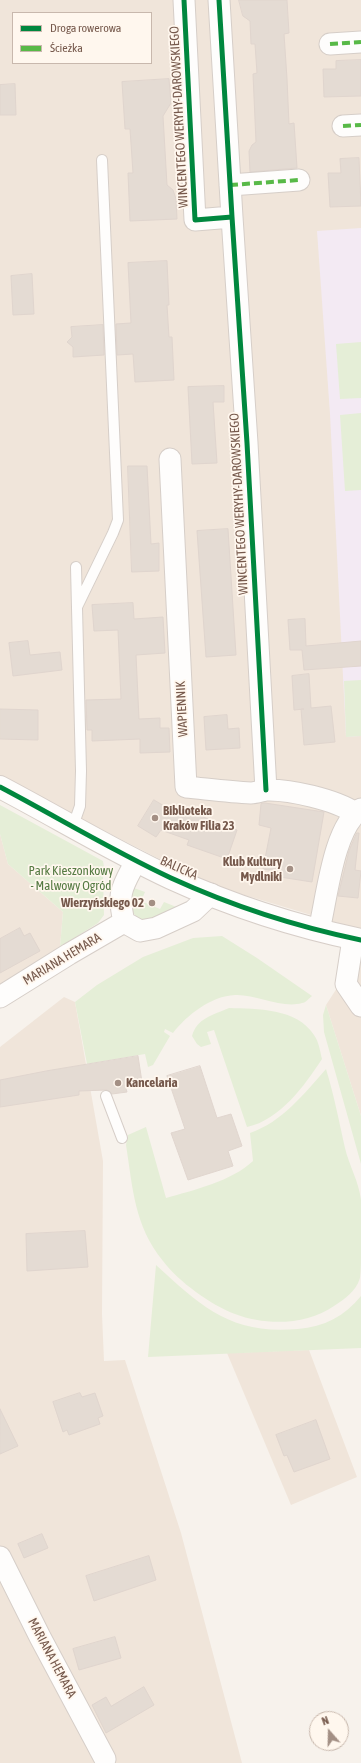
<!DOCTYPE html>
<html>
<head>
<meta charset="utf-8">
<style>
  body { margin:0 }
  #map { position:relative; width:361px; height:1763px; overflow:hidden; background:#f7f2ec; font-family:"Asap Condensed",sans-serif }
  canvas { display:block }
  .legend { position:absolute; left:12px; top:12px; width:140px; height:52px; box-sizing:border-box; background:#fff7ee; border:1px solid #c8b8ad; margin:0; padding:5px 7px; list-style:none; font-size:12px; color:#76594c }
  .legend li { display:flex; align-items:center; gap:8px; height:20px }
  .legend b { width:20px; border:1px solid #c8b8ad }
  .north { position:absolute; left:309px; top:1711px; width:40px; height:40px; box-sizing:border-box; background:#fff7ee; border:1px solid #c8b8ad; border-radius:50%; rotate:340deg; font-size:11px; font-weight:700; line-height:16px; text-align:center; color:#76594c }
  .north::after { content:''; display:block; margin:auto; width:14px; height:18px; background:#a38f84; clip-path:polygon(50% 0,100% 100%,50% 72%,0 100%) }
</style>
</head>
<body>
<div id="map">
<canvas width="361" height="1763"></canvas>
<ul class="legend">
<li><b style="height:5px;background:#00873e"></b>Droga rowerowa</li>
<li><b style="height:5px;background:#58b947"></b>Ścieżka</li>
</ul>
<div class="north">N</div>
</div>
<script>
const g = document.querySelector('canvas').getContext('2d');
g.lineJoin = 'round';
function fill(path, color) { g.fillStyle = color; g.fill(path, 'evenodd'); }
function stroke(path, color, width, dash) { g.strokeStyle = color; g.lineWidth = width; g.lineCap = dash ? 'butt' : 'round'; g.setLineDash(dash || []); g.stroke(path); }
function label(font, color, halo, rows, align = 'center') {
  g.font = font + ' "Asap Condensed",sans-serif'; g.lineWidth = 3.5; g.setLineDash([]); g.textBaseline = 'middle'; g.strokeStyle = halo; g.fillStyle = color; for (const [text, x, y, turn = 0] of rows) {
    g.save(); g.translate(x, y); g.rotate((+turn || 0) * Math.PI / 180); g.textAlign = isNaN(turn) ? turn : align; if (halo) g.strokeText(text, 0, 0); g.fillText(text, 0, 0); g.restore();
  }
}
fill(new Path2D(`
  M 0,0 L 361,0 L 361,930 L 208,884 L 60,808 L 0,775 ZM 13,13 L 151,13 L 151,63 L 13,63 Z
  M 0,834 L 8,864 L 63,912 L 60,947 L 0,988 Z
  M 361,951 L 361,1116 L 326,1005 Z
  M 64,997 L 75,1002 L 103,1161 L 102,1314 L 104,1361 L 125,1360 L 181,1533 L 242,1763 L 0,1763 L 0,1047 Z
  M 309,1350 L 357,1477 L 291,1505 L 227,1353 Z`), '#f0e5da');
fill(new Path2D(`
  M 361,228 L 361,736 L 346,737 L 330,414 L 317,231 Z`), '#f3eaf3');
fill(new Path2D(`
  M 361,342 L 361,398 L 340,399 L 336,344 Z
  M 361,413 L 361,490 L 345,491 L 340,415 Z
  M 361,680 L 361,736 L 346,737 L 344,681 Z
  M 0,805 L 103,861 L 104,867 L 103,878 L 104,915 L 98,923 L 60,947 L 63,912 L 8,864 L 0,834 Z
  M 134,888 L 145,892 L 141,901 L 160,909 L 164,902 L 179,908 C 165,914 138,930 132,909 C 129,901 130,895 134,888 Z
  M 222,936 L 257,958 L 312,996 C 309,998 306,1003 302,1003 C 282,1009 256,994 235,995 C 211,996 187,1015 173,1033 L 165,1029 L 164,1032 L 170,1036 L 153,1065 L 148,1067 L 145,1054 L 87,1064 L 75,1002 L 97,985 L 143,957 L 193,938 Z
  M 326,1005 L 361,1116 L 361,1164 L 324,1032 L 323,1015 Z
  M 229,1008 C 257,1009 297,1008 314,1035 C 319,1042 320,1051 322,1059 C 305,1085 280,1120 247,1127 L 214,1030 L 207,1032 L 211,1044 L 201,1047 L 197,1044 L 192,1036 C 197,1018 213,1015 229,1008 Z
  M 326,1069 C 334,1095 339,1121 345,1148 C 349,1165 359,1182 361,1200 C 361,1216 361,1234 361,1251 C 361,1259 361,1270 360,1278 C 356,1291 345,1299 334,1306 C 307,1325 266,1326 235,1314 C 211,1305 179,1282 163,1261 C 134,1225 133,1189 126,1145 L 128,1135 L 146,1127 L 166,1198 C 194,1190 232,1181 253,1161 L 250,1133 C 282,1122 304,1094 326,1069 Z
  M 156,1265 C 202,1307 231,1335 298,1329 C 324,1327 345,1316 361,1296 L 361,1348 L 148,1357 Z`), '#e5eed7');
const building = new Path2D(`
  M 239,0 L 287,0 L 289,33 L 284,34 L 287,79 L 289,124 L 294,123 L 297,168 L 250,172 L 249,151 L 252,145 L 256,142 L 253,74 L 257,73 L 255,44 L 251,44 L 250,21 L 243,16 Z
  M 361,60 L 361,96 L 324,97 L 323,69 L 336,69 L 336,61 Z
  M 169,79 L 171,103 L 163,116 L 167,185 L 173,190 L 176,199 L 177,219 L 130,221 L 128,173 L 133,173 L 130,129 L 125,129 L 122,82 Z
  M 15,84 L 16,115 L 0,115 L 0,85 Z
  M 359,158 L 361,206 L 330,207 L 328,173 L 341,173 L 340,159 Z
  M 167,261 L 169,305 L 167,305 L 169,337 L 172,337 L 174,380 L 135,382 L 133,354 L 117,355 L 116,324 L 131,323 L 128,263 Z
  M 32,274 L 34,314 L 13,315 L 11,276 Z
  M 103,325 L 104,355 L 73,357 L 73,347 L 67,342 L 72,337 L 71,327 Z
  M 224,386 L 224,402 L 213,402 L 217,463 L 192,464 L 188,387 Z
  M 128,466 L 147,466 L 151,544 L 159,543 L 159,571 L 132,572 Z
  M 228,529 L 236,655 L 206,657 L 197,531 Z
  M 133,603 L 134,619 L 163,617 L 165,653 L 136,655 L 139,719 L 160,718 L 160,728 L 169,728 L 170,752 L 140,753 L 140,739 L 92,741 L 92,730 L 87,730 L 86,700 L 121,699 L 118,630 L 94,631 L 92,605 Z
  M 305,619 L 306,646 L 361,641 L 361,666 L 304,670 L 302,650 L 290,650 L 288,620 Z
  M 28,641 L 30,655 L 60,652 L 62,670 L 13,676 L 9,643 Z
  M 309,674 L 311,708 L 331,706 L 335,742 L 304,745 L 301,709 L 304,709 L 294,710 L 292,676 Z
  M 0,709 L 38,710 L 38,740 L 0,739 Z
  M 227,715 L 228,729 L 239,728 L 240,748 L 206,750 L 204,717 Z
  M 154,800 L 183,817 L 185,810 L 237,830 L 227,859 L 187,845 L 189,840 L 161,830 L 156,837 L 138,826 Z
  M 265,803 L 324,812 L 312,882 L 280,877 L 281,872 L 263,869 L 271,828 L 259,825 L 261,804 Z
  M 357,833 L 359,833 L 355,870 L 361,871 L 358,898 L 338,896 L 349,851 Z
  M 20,928 L 24,936 L 30,933 L 40,951 L 0,973 L 0,939 Z
  M 138,1056 L 142,1082 L 125,1085 L 127,1092 L 112,1094 L 107,1090 L 79,1091 L 79,1095 L 0,1107 L 0,1080 L 46,1071 Z
  M 200,1066 L 217,1118 L 231,1114 L 242,1146 L 228,1151 L 233,1166 L 188,1180 L 171,1133 L 185,1129 L 167,1076 Z
  M 85,1231 L 88,1267 L 27,1271 L 26,1234 Z
  M 80,1393 L 82,1397 L 95,1393 L 103,1416 L 98,1418 L 100,1424 L 69,1435 L 67,1430 L 63,1432 L 53,1402 Z
  M 0,1409 L 18,1446 L 0,1454 Z
  M 316,1420 L 330,1459 L 294,1472 L 287,1455 L 284,1456 L 276,1435 Z
  M 42,1534 L 48,1548 L 24,1558 L 18,1544 Z
  M 149,1556 L 156,1580 L 94,1601 L 86,1576 Z
  M 115,1637 L 121,1658 L 79,1670 L 73,1649 Z
  M 144,1687 L 154,1705 L 106,1733 L 92,1705 L 106,1697 L 111,1706 Z`);
fill(building, '#e4dbd3');
stroke(building, '#e0d5ce', 1);
const lane = new Path2D(`
  M 77,607 L 113,533 L 118,520 L 102,160
  M 73,826 L 80,806 L 81,771 L 76,567
  M 106,1096 L 122,1138`);
const street = new Path2D(`
  M 184,0 L 195,220 L 232,217 L 219,0
  M 330,44 L 361,42
  M 343,126 L 361,125
  M 230,185 L 299,180
  M 232,217 L 247,443 L 266,790
  M 170,459 L 186,787 C 207,789 229,792 251,793 C 256,793 261,791 266,790 C 289,789 336,800 355,813
  M 136,861 C 122,888 117,891 124,922 L 140,931 L 156,928 L 193,911 L 211,894
  M 319,930 C 327,898 333,828 361,809
  M 353,939 L 346,984 L 361,1006
  M 0,997 L 69,954 L 124,922
  M 0,1557 L 40,1637 L 105,1759`);
const secondary = new Path2D(`
  M 0,787 C 57,817 113,851 171,878 C 230,905 298,927 361,940`);
stroke(lane, '#d6cec8', 12);
stroke(street, '#d6cec8', 23);
stroke(secondary, '#d7cec8', 24);
stroke(lane, '#fefdfc', 10);
stroke(street, '#fefdfc', 21);
stroke(secondary, '#fefdfc', 22);
stroke(new Path2D(`
  M 330,44 L 361,42
  M 343,126 L 361,125
  M 230,185 L 299,180`), '#58b947', 4, [8, 4]);
stroke(new Path2D(`
  M 184,0 L 195,220 L 232,217 L 219,0
  M 232,217 L 247,443 L 266,790
  M 0,787 C 57,817 113,851 171,878 C 230,905 298,927 361,940`), '#00873e', 5);
for (const [x, y, r, color] of [
  [155,818,4,"#a38f84"],
  [290,869,4,"#a38f84"],
  [152,903,4,"#a38f84"],
  [118,1083,4,"#a38f84"]
]) { const dot = new Path2D(); dot.arc(x, y, r, 0, 2 * Math.PI); g.fillStyle = color; g.fill(dot); stroke(dot, '#fff7ee', 1.5); }
label('13px', '#76594c', '#fff7ee', [
  ["WINCENTEGO WERYHY-DAROWSKIEGO",179,117,-93],
  ["WINCENTEGO WERYHY-DAROWSKIEGO",239,504,-93],
  ["WAPIENNIK",182,709,-93],
  ["BALICKA",179,868,24],
  ["MARIANA HEMARA",62,959,-31],
  ["MARIANA HEMARA",52,1658,62]
]);
label('bold 13px', '#76594c', '#fff7ee', [
  ["Biblioteka",163,811],
  ["Kraków Filia 23",163,826],
  ["Klub Kultury",282,862,"right"],
  ["Mydlniki",282,877,"right"],
  ["Wierzyńskiego 02",144,903,"right"],
  ["Kancelaria",126,1083]
], 'left');
label('13px', '#567b43', '#fff7ee', [
  ["Park Kieszonkowy",71,871],
  ["- Malwowy Ogród",71,886]
]);
</script>
</body>
</html>
